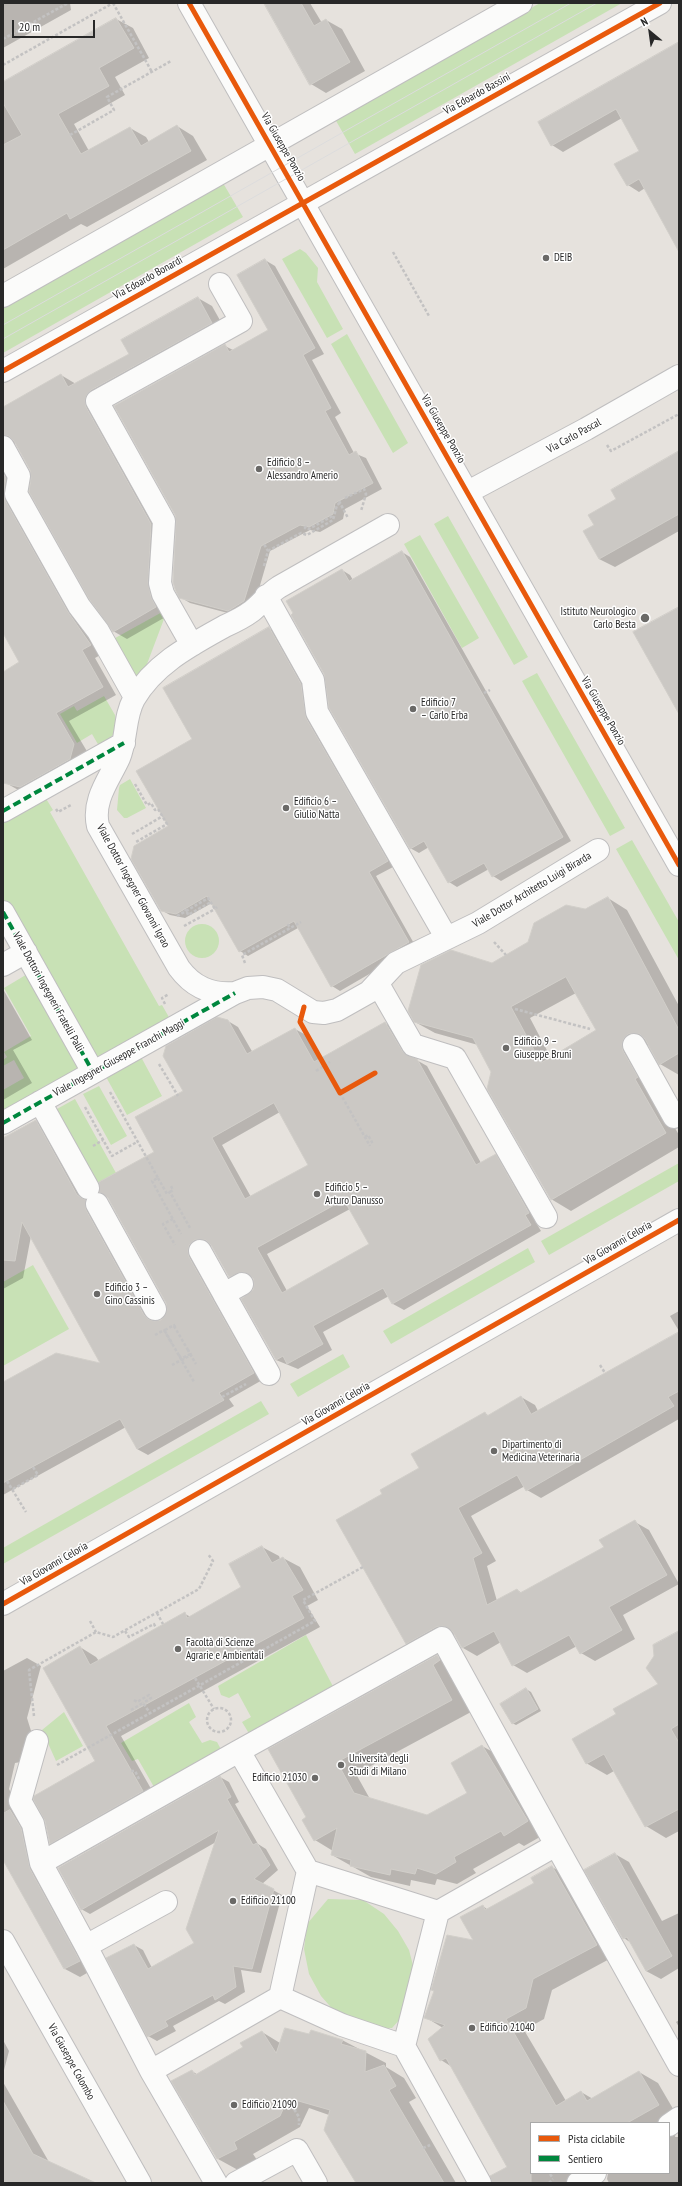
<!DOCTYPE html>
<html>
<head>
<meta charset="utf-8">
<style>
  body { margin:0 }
  #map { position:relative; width:682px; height:2186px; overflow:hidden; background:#e6e2dd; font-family:"PT Sans Narrow",sans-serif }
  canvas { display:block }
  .frame { position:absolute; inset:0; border:4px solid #282828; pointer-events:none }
  .legend { position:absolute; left:530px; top:2122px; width:140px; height:52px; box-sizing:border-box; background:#fff; border:1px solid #a9a9a9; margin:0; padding:5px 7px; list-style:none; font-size:12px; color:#282828 }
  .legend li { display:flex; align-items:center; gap:8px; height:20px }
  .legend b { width:20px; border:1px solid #a9a9a9 }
  .north { position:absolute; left:630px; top:12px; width:40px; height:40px; -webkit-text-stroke:3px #fff; paint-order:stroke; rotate:331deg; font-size:11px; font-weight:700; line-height:16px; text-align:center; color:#282828 }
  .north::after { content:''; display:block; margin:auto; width:14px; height:18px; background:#282828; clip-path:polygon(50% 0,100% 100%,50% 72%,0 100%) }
  .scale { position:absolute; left:12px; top:20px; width:83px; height:18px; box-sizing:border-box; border:2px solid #282828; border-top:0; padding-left:5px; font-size:12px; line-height:14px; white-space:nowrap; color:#282828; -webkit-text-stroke:3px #fff; paint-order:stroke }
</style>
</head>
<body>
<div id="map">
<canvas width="682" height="2186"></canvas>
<div class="frame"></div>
<ul class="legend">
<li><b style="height:5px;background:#e8590c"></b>Pista ciclabile</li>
<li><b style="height:5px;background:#00873e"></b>Sentiero</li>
</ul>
<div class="north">N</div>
<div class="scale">20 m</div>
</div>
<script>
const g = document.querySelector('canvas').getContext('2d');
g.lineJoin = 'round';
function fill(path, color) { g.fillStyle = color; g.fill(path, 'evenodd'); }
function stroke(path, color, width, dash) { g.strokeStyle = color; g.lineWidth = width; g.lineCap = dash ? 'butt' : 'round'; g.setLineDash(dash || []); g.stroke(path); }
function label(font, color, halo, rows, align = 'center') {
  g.font = font + ' "PT Sans Narrow",sans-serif'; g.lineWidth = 3; g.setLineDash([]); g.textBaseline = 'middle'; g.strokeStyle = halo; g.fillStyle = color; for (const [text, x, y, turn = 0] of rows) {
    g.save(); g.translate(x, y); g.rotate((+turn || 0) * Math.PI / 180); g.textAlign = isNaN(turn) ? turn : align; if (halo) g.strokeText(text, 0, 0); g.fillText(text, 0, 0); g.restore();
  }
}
fill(new Path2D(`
  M 540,3 L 622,3 L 355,154 L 335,119 Z
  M 223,183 L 243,217 L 3,353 L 3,307 Z
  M 300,249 L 306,253 L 318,268 L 317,282 L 343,329 L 327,338 L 282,259 Z
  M 347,334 L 408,443 L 393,453 L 331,344 Z
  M 448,516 L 528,657 L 514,665 L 434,524 Z
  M 420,535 L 479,638 L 462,648 L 404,544 Z
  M 164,611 L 164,619 L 144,672 L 137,680 L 108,642 Z
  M 537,673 L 625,828 L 610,836 L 522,681 Z
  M 104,696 L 115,715 L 117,729 L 112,736 L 99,746 L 92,734 L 77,743 L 60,714 L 74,706 L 77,711 Z
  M 130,779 L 146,808 L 127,818 L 124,818 L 117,810 L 119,788 L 120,785 Z
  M 45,797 L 53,810 L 50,812 L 159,1006 L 162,1005 L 170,1019 L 94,1062 L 3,900 L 3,821 Z
  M 632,840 L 679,922 L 679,960 L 616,849 Z
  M185 941a17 17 0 1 1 34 0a17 17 0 1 1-34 0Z
  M 29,973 L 82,1068 L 3,1113 L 3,1090 L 24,1078 L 14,1060 L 3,1066 L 3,1060 L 7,1057 L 4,1052 L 31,1036 L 4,988 Z
  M 140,1055 L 162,1096 L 127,1115 L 105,1075 Z
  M 99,1086 L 127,1136 L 111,1145 L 83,1094 Z
  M 75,1099 L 116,1173 L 96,1184 L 55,1110 Z
  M 679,1163 L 679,1181 L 549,1255 L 541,1241 Z
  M 528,1248 L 535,1262 L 391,1344 L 383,1331 Z
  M 33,1265 L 69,1329 L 3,1366 L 3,1282 Z
  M 343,1354 L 350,1367 L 298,1397 L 290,1384 Z
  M 261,1401 L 269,1414 L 3,1564 L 3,1548 Z
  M 306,1635 L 337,1694 L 253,1740 L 242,1722 L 251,1717 L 238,1693 L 229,1698 L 221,1695 L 218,1686 Z
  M 189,1703 L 196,1717 L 189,1722 L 202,1743 L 210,1740 L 217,1742 L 224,1755 L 158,1794 L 138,1759 L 132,1761 L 121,1743 Z
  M 64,1712 L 83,1746 L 56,1761 L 42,1730 Z
  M 328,1899 L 363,1900 L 384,1914 L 398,1931 L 409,1950 L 415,1973 L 412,2006 L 392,2028 L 362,2029 L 336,2013 L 321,1996 L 309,1974 L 304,1949 L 307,1924 Z`), '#c8e1b5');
fill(new Path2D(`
  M 3,3 L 70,3 L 71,10 L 3,48 Z
  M 265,3 L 310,3 L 322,23 L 326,20 L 342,29 L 365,71 L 326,93 L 311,84 Z
  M 116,19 L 133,28 L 149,58 L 115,77 L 125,95 L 74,124 L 89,151 L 130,128 L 146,137 L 149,142 L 177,126 L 193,136 L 207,160 L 87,227 L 81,224 L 3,269 L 3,83 Z
  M 679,43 L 679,250 L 645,188 L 639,192 L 628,185 L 640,151 L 622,118 L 563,152 L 552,145 Z
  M 265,260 L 275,266 L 324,354 L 312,360 L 341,413 L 335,417 L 354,453 L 366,458 L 382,489 L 345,509 L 343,519 L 320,532 L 310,530 L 270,551 L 254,606 L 239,616 L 190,603 L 180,597 L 225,346 L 233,350 L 269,330 Z
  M 198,298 L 212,306 L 226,331 L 105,398 L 165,532 L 169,615 L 127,639 L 113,631 L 32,478 L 31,470 L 16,443 L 6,448 L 104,653 L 95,658 L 116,695 L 69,721 L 88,753 L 20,791 L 6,783 L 3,778 L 3,673 L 21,663 L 3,631 L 3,408 L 61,375 L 76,384 L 130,354 Z
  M 679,452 L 679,531 L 615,567 L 599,559 L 596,526 L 618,500 Z
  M 402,552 L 410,557 L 571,841 L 501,881 L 493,876 L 489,869 L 457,887 L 449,882 L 429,847 L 419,853 L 410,848 L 342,570 L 350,575 L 353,580 Z
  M 269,628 L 277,633 L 395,866 L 376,876 L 416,947 L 340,991 L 332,986 L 298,928 L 248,956 L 240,951 L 212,903 L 185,918 L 170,915 L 161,910 L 170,827 L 194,740 Z
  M 608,898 L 627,910 L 679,1006 L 679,1075 L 660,1064 L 648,1045 L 643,1049 L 653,1090 L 679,1135 L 679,1147 L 571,1211 L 551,1199 L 493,1072 L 478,1045 L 435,1033 L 415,1022 L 492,964 ZM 576,993 L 598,1031 L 551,1058 L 530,1018 Z
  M 3,989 L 32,1040 L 13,1050 L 32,1083 L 3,1100 Z
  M 228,1021 L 238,1027 L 253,1053 L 295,1029 L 306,1035 L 319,1060 L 385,1023 L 396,1029 L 413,1058 L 427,1066 L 481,1163 L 496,1155 L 506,1161 L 539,1219 L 535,1221 L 541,1231 L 404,1310 L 393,1304 L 389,1296 L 323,1332 L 332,1350 L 298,1369 L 276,1360 L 254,1291 L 255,1284 L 254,1277 L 240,1282 L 230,1276 L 212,1246 L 205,1245 L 264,1379 L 229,1399 L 234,1406 L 148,1455 L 137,1449 L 126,1427 L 3,1495 L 3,1383 L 102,1365 L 31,1236 L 23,1278 L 3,1289 L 3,1139 L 36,1121 L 46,1127 L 155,1322 L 162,1321 L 168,1310 L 156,1152 L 184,1091 ZM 280,1112 L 309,1165 L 251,1197 L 222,1145 ZM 350,1209 L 370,1244 L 287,1291 L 267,1254 Z
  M 679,1311 L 679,1331 L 670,1316 Z
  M 679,1333 L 679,1419 L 541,1498 L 527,1490 L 525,1486 L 471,1516 L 496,1561 L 487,1566 L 497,1601 L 517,1590 L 522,1593 L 605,1547 L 635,1522 L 649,1530 L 679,1584 L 623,1615 L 635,1639 L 595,1661 L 581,1653 L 577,1646 L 527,1673 L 513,1665 L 501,1642 L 477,1656 L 463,1648 L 455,1634 L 421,1651 L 407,1643 L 384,1494 L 420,1469 L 485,1413 L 489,1416 L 521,1397 L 535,1405 L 538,1411 Z
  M 262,1547 L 279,1556 L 280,1559 L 283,1558 L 300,1567 L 318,1600 L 307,1606 L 320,1627 L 121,1736 L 158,1801 L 67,1852 L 51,1843 L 96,1762 L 80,1647 L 96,1657 L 99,1661 L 185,1614 L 191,1617 L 243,1588 L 230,1565 Z
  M 679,1632 L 679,1831 L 666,1838 L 646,1826 L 614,1771 L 607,1775 L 586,1763 L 618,1714 L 659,1684 Z
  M 437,1656 L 457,1668 L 471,1712 L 356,1774 L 370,1799 L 427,1816 L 468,1793 L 482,1746 L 502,1757 L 547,1833 L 524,1846 L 519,1843 L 473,1869 L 476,1873 L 457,1884 L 437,1879 L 435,1885 L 411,1880 L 410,1886 L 371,1877 L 332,1855 L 333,1851 L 315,1840 L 308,1818 L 270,1749 Z
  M 27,1658 L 41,1666 L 27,1718 L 32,1734 L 32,1760 L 15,1763 L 9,1789 L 35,1838 L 94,1969 L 80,1977 L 65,1969 L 3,1858 L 3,1671 Z
  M 526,1689 L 531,1692 L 541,1711 L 516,1725 L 512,1723 Z
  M 220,1777 L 229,1782 L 239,1802 L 235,1804 L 258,1844 L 266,1849 L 278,1870 L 262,1884 L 282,1895 L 261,1973 L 241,1970 L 245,1992 L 225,2004 L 219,2001 L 173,2026 L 176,2031 L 157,2041 L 148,2036 L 108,1958 L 134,1945 L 143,1950 L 152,1968 L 196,1944 L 216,1842 L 90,1914 L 81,1909 Z
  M 615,1854 L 629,1862 L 662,1921 L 679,1913 L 679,1968 L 661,1979 L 646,1971 L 631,1943 L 624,1938 Z
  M 552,1867 L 571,1878 L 615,1956 L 552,1990 L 544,2019 L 524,2030 L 566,2101 L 581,2092 L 593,2099 L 639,2072 L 658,2083 L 679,2119 L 675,2137 L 679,2137 L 679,2183 L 609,2183 L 607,2179 L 608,2173 L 669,2173 L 669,2123 L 531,2123 L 531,2173 L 589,2173 L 571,2183 L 510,2183 L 508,2167 L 452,2067 L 441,2060 L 443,2028 L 425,2017 L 475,1941 L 483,1906 L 488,1910 L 536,1884 Z
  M 679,2020 L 679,2027 L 676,2022 Z
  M 262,2032 L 280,2043 L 309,2035 L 342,2040 L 386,2063 L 386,2067 L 404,2078 L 416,2098 L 409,2102 L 456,2183 L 357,2183 L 329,2115 L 309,2108 L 300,2127 L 253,2154 L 257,2160 L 238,2170 L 218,2159 L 173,2082 L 192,2071 L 198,2075 L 244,2047 Z
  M 3,2040 L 9,2051 L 3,2074 Z
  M 3,2082 L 49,2162 L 82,2183 L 3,2183 Z`), '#0003');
const building = new Path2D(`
  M 264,3 L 301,3 L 314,26 L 326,19 L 350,62 L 310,85 Z
  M 116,18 L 134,48 L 99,68 L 109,86 L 58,114 L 70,135 L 81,154 L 130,127 L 141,146 L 177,125 L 191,151 L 70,219 L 67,213 L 3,250 L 3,145 L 22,135 L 3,103 L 3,82 Z
  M 679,42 L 679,252 L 639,179 L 627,186 L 614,164 L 639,151 L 616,109 L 551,146 L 538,122 Z
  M 265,259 L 315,348 L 303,355 L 331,408 L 325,411 L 349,455 L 356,451 L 373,483 L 335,503 L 333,514 L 309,527 L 300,525 L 261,546 L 244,601 L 228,611 L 179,598 L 175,589 L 173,582 L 176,522 L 175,515 L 114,406 L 225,344 L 229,352 L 268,330 L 237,275 Z
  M 198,297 L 212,323 L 91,390 L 87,394 L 85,400 L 86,407 L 151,524 L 148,582 L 151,597 L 156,607 L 113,632 L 89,599 L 29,492 L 31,478 L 30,470 L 14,441 L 9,436 L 3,435 L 3,407 L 61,374 L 68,387 L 129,354 L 121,340 Z
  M 679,451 L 679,514 L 599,559 L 583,531 L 594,525 L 588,515 L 616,499 L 611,490 Z
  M 3,473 L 6,478 L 4,492 L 5,500 L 68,612 L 91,645 L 82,650 L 103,687 L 56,713 L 74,744 L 70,759 L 20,787 L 3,783 L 3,672 L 19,662 L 3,633 Z
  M 402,551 L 563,837 L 492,877 L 484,863 L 448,883 L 424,841 L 410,849 L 329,708 L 324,674 L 291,615 L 293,613 L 286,601 L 342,569 L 349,581 Z
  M 679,607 L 679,714 L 633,632 Z
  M 269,627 L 301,684 L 306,718 L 388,861 L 369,872 L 409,942 L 331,987 L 294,921 L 239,952 L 207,896 L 176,914 L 161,911 L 131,859 L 134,846 L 168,826 L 136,771 L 192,739 L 163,688 Z
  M 608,897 L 679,1030 L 679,1053 L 659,1065 L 645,1039 L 640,1034 L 628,1034 L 624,1038 L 622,1044 L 623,1051 L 638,1077 L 635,1079 L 666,1133 L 551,1200 L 487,1089 L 491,1072 L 473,1038 L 414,1022 L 408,1011 L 421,965 L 451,950 L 492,963 L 528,942 L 534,923 L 566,905 L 585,909 ZM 566,977 L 596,1030 L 541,1063 L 511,1007 Z
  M 217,1017 L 228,1020 L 247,1054 L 295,1028 L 314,1062 L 385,1022 L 403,1052 L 417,1059 L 476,1165 L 496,1154 L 529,1213 L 525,1215 L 531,1225 L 392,1304 L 383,1288 L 313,1326 L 323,1344 L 287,1364 L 283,1356 L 276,1360 L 241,1299 L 253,1290 L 254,1284 L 253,1278 L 243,1272 L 229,1277 L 211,1245 L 206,1240 L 194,1240 L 189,1245 L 188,1251 L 189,1257 L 254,1373 L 219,1393 L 224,1400 L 137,1449 L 120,1419 L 3,1483 L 3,1382 L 56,1353 L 100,1363 L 22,1222 L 15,1261 L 3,1260 L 3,1138 L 36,1120 L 77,1195 L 86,1200 L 86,1210 L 144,1315 L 148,1319 L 154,1321 L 161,1320 L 167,1310 L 166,1303 L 108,1198 L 99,1192 L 99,1182 L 154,1152 L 135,1117 L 183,1091 L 163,1056 L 166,1046 ZM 274,1103 L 308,1165 L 245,1199 L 212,1138 ZM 344,1200 L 369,1244 L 282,1293 L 257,1248 Z
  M 679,1332 L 679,1391 L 668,1397 L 674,1406 L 526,1491 L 517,1475 L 458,1508 L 482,1553 L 473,1558 L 487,1605 L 517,1589 L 520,1593 L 604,1547 L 599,1540 L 635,1520 L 667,1575 L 609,1607 L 622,1630 L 580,1654 L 569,1635 L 512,1666 L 494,1631 L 462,1648 L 453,1632 L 443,1626 L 436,1627 L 406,1644 L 336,1520 L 382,1494 L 380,1490 L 419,1468 L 411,1454 L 485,1412 L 487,1416 L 521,1396 L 531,1414 Z
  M 262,1546 L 272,1563 L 283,1557 L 303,1590 L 292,1596 L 304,1618 L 106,1726 L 143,1791 L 50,1844 L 45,1821 L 33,1799 L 34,1796 L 95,1761 L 43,1668 L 80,1646 L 90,1665 L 185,1612 L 187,1618 L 241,1587 L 229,1564 Z
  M 679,1631 L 679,1724 L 671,1729 L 679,1743 L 679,1809 L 645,1827 L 604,1754 L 586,1764 L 572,1739 L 616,1714 L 613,1709 L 658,1684 L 646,1668 L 654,1656 L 653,1645 Z
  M 437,1655 L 440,1660 L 433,1665 L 452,1700 L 337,1762 L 354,1793 L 427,1815 L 467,1793 L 451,1763 L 482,1745 L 528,1821 L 504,1836 L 501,1831 L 454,1857 L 456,1862 L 436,1874 L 417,1868 L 415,1874 L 391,1869 L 390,1875 L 350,1866 L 351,1860 L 331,1855 L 337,1828 L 314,1841 L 302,1820 L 306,1817 L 268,1749 Z
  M 526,1688 L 538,1709 L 512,1724 L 500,1704 Z
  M 220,1776 L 231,1797 L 227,1799 L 253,1845 L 257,1843 L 270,1865 L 254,1879 L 274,1889 L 252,1969 L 233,1966 L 236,1987 L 215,2000 L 213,1995 L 165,2021 L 168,2026 L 147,2037 L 106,1958 L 134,1944 L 148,1969 L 194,1943 L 186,1929 L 219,1830 L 81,1910 L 58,1868 Z
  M 10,1810 L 21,1828 L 30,1869 L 80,1961 L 64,1969 L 3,1860 L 3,1814 Z
  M 615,1853 L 672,1956 L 646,1971 L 627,1937 L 623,1939 L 584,1870 Z
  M 552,1866 L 597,1945 L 533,1979 L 526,2008 L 506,2019 L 556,2106 L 581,2091 L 587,2101 L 639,2071 L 659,2105 L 627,2123 L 531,2123 L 531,2183 L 492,2183 L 490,2176 L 507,2167 L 446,2058 L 440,2061 L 428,2039 L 445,2025 L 424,2018 L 434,1991 L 431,1990 L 447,1935 L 473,1940 L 460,1917 L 483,1905 L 485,1910 L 534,1883 L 531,1878 Z
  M 285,2028 L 309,2034 L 311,2030 L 343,2040 L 341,2044 L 366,2051 L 365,2072 L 384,2065 L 396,2086 L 389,2090 L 444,2183 L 356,2183 L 324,2130 L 330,2110 L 288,2098 L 280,2116 L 234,2142 L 237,2149 L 217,2159 L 171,2081 L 192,2070 L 195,2075 L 243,2047 L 240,2043 L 262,2031 L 276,2053 Z
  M 3,2101 L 33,2154 L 96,2183 L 3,2183 Z`);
fill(building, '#cbc8c4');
stroke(building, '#d1cec9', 1);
const minor = new Path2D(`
  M 189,3 L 679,865
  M 3,296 L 521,3
  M 3,371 L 660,3
  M 3,447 L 19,476 L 16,494 L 79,606 L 98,631 L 135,697
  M 468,492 L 586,429 L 679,376
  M 266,596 L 313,680 L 317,712 L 446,937
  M 192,645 L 163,594 L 160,583 L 164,521 L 97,401 L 241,321 L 220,284
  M 3,811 L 124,743
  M 3,912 L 93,1072
  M 3,965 L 26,952
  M 378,984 L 413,1045 L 455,1058 L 546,1217
  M 235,993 C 211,995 193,987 179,968 L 98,826 C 92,800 109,780 119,758 C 127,739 124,717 134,699 C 154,664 191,645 225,626 C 234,622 244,617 252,611 C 261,604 268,594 279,587 L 388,525
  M 634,1045 L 674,1117 L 679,1114
  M 40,1102 L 88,1188
  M 3,1123 L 235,993 L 248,988 L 263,987 L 277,990 L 313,1012 L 324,1013 L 337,1010 L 369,992 L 396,963 L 478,923 L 598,850
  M 97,1204 L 155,1309
  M 200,1251 L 224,1294
  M 242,1284 L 224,1294 L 269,1374
  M 3,1604 L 679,1220
  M 37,1741 L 20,1801 L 33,1824 L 41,1863 L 86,1946 L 166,1902
  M 41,1863 L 239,1751
  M 308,1871 L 239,1751 L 442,1638 L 556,1845
  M 438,1912 L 556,1845 L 679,2065
  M 3,1941 L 140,2183
  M 86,1946 L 151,2071 L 280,1997
  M 404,2046 L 438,1912 L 308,1871 L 280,1997 L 342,2025 L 404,2046 L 480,2183
  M 151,2071 L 216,2183
  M 669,2125 L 679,2118
  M 236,2183 L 297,2150 L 316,2183
  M 578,2183 L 595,2173`);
stroke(minor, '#bfbebf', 24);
stroke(new Path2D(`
  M 113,3 L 152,72
  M 3,39 L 68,3
  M 3,65 L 113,3
  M 70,135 L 114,110 L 107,97 L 171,61
  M 393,252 L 429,316
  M 607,445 L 611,451 L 679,414
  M 345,498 L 364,489 L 366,494 L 361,511
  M 339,501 L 348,518
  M 306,526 L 305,528 L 309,529 L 334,515
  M 268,551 L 301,533 L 307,535 L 333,520 L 337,505 L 340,503
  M 264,566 L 268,551 L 264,544
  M 484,693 L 490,690
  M 135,784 L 147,805 L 151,803 L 155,810 L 158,809 L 167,824 L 136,842
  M 56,809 L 58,812 L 71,805
  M 132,834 L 163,816
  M 186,911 L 208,898 L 215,909 L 217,907
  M 187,912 L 188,915 L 211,902
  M 177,916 L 186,911 L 185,909
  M 288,924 L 290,929
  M 184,926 L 215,909
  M 494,942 L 506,955
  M 245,963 L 242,955 L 301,922
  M 165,1004 L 162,998 L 169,994
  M 515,1009 L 590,1029
  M 308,1037 L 340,1093 L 375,1073
  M 159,1064 L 178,1096
  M 316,1071 L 330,1062
  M 110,1092 L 158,1178 L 152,1181 L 181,1234
  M 340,1093 L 370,1146
  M 85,1107 L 112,1156 L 137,1142
  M 365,1137 L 368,1135 L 372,1142 L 369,1144
  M 93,1146 L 103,1140
  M 158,1178 L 167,1194 L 170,1192 L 190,1228
  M 170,1192 L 173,1190 L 171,1186
  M 173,1219 L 163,1224 L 175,1245
  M 174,1326 L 188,1350
  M 165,1331 L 194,1382
  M 190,1354 L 196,1364
  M 180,1357 L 181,1359 L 190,1354 L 187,1348
  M 600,1365 L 605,1373
  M 222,1397 L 246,1384
  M 7,1481 L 26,1512
  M 13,1489 L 38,1475 L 33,1467
  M 157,1613 L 163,1624
  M 90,1621 L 96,1632
  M 125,1631 L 129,1637 L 154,1624 L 156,1628
  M 195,1678 L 214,1709
  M 134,1700 L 137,1702 L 149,1695 L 151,1698 L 143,1703
  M207 1720a12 12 0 1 1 24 0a12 12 0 1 1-24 0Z
  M 131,1710 L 143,1703 L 150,1713
  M 34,1716 L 29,1670 L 96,1632 L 113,1637 L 199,1589 L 213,1561 L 208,1554
  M 57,1765 L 315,1621 L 303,1600 L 363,1567
  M 131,1771 L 135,1771 L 139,1779
  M 289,2101 L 299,2117 L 299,2125
  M 423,2148 L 430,2145
  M 550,2174 L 553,2178
  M 549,2183 L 553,2179`), '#c3c2c2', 2.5, [3, 2]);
stroke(minor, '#fbfbfa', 22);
stroke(new Path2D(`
  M 3,325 L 571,3
  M 3,339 L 597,3`), '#dcdcdd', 1);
stroke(new Path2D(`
  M 165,1330 L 174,1325 L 176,1329
  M 155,1335 L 164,1330 L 172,1344
  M 179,1355 L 182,1360 L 191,1355 L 188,1350
  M 172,1365 L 181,1360`), '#c3c2c2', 2.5, [3, 2]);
stroke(new Path2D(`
  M 3,811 L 124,743
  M 3,912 L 93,1072
  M 3,1123 L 235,993`), '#00873e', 4, [8, 4]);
stroke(new Path2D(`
  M 189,3 L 679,865
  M 3,371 L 660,3
  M 304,1007 L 300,1022 L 340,1093 L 375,1073
  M 3,1604 L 679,1220`), '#e8590c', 5);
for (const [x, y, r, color] of [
  [546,258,4,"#6a6967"],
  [259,469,4,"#6a6967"],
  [645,618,5,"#6a6967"],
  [413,709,4,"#6a6967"],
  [286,808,4,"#6a6967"],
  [506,1048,4,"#6a6967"],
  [317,1194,4,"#6a6967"],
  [97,1294,4,"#6a6967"],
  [494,1451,4,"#6a6967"],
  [178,1649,4,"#6a6967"],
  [341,1765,4,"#6a6967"],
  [315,1778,4,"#6a6967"],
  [233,1901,4,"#6a6967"],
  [472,2028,4,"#6a6967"],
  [234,2105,4,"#6a6967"]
]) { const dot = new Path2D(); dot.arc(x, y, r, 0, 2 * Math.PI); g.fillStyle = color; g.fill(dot); stroke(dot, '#fff', 1.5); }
label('11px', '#282828', '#fff', [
  ["Via Edoardo Bassini",477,94,-29],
  ["Via Giuseppe Ponzio",283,147,60],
  ["Via Edoardo Bonardi",148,278,-29],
  ["Via Giuseppe Ponzio",443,429,60],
  ["Via Carlo Pascal",574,436,-29],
  ["Via Giuseppe Ponzio",603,711,60],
  ["Viale Dottor Ingegner Giovanni Igrao",133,886,61],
  ["Viale Dottor Architetto Luigi Birarda",532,890,-31],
  ["Viale Dottori Ingegneri Fratelli Palli",48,992,61],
  ["Viale Ingegner Giuseppe Franchi Maggi",119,1058,-29],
  ["Via Giovanni Celoria",618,1243,-30],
  ["Via Giovanni Celoria",336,1404,-30],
  ["Via Giovanni Celoria",54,1564,-30],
  ["Via Giuseppe Colombo",71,2062,61]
]);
label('11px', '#282828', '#fff', [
  ["DEIB",554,258],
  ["Edificio 8 –",267,463],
  ["Alessandro Amerio",267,476],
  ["Istituto Neurologico",636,612,"right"],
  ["Carlo Besta",636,625,"right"],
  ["Edificio 7",421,703],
  ["– Carlo Erba",421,716],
  ["Edificio 6 –",294,802],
  ["Giulio Natta",294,815],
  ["Edificio 9 –",514,1042],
  ["Giuseppe Bruni",514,1055],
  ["Edificio 5 –",325,1188],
  ["Arturo Danusso",325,1201],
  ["Edificio 3 –",105,1288],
  ["Gino Cassinis",105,1301],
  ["Dipartimento di",502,1445],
  ["Medicina Veterinaria",502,1458],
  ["Facoltà di Scienze",186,1643],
  ["Agrarie e Ambientali",186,1656],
  ["Università degli",349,1759],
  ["Studi di Milano",349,1772],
  ["Edificio 21030",307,1778,"right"],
  ["Edificio 21100",241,1901],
  ["Edificio 21040",480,2028],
  ["Edificio 21090",242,2105]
], 'left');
</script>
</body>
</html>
